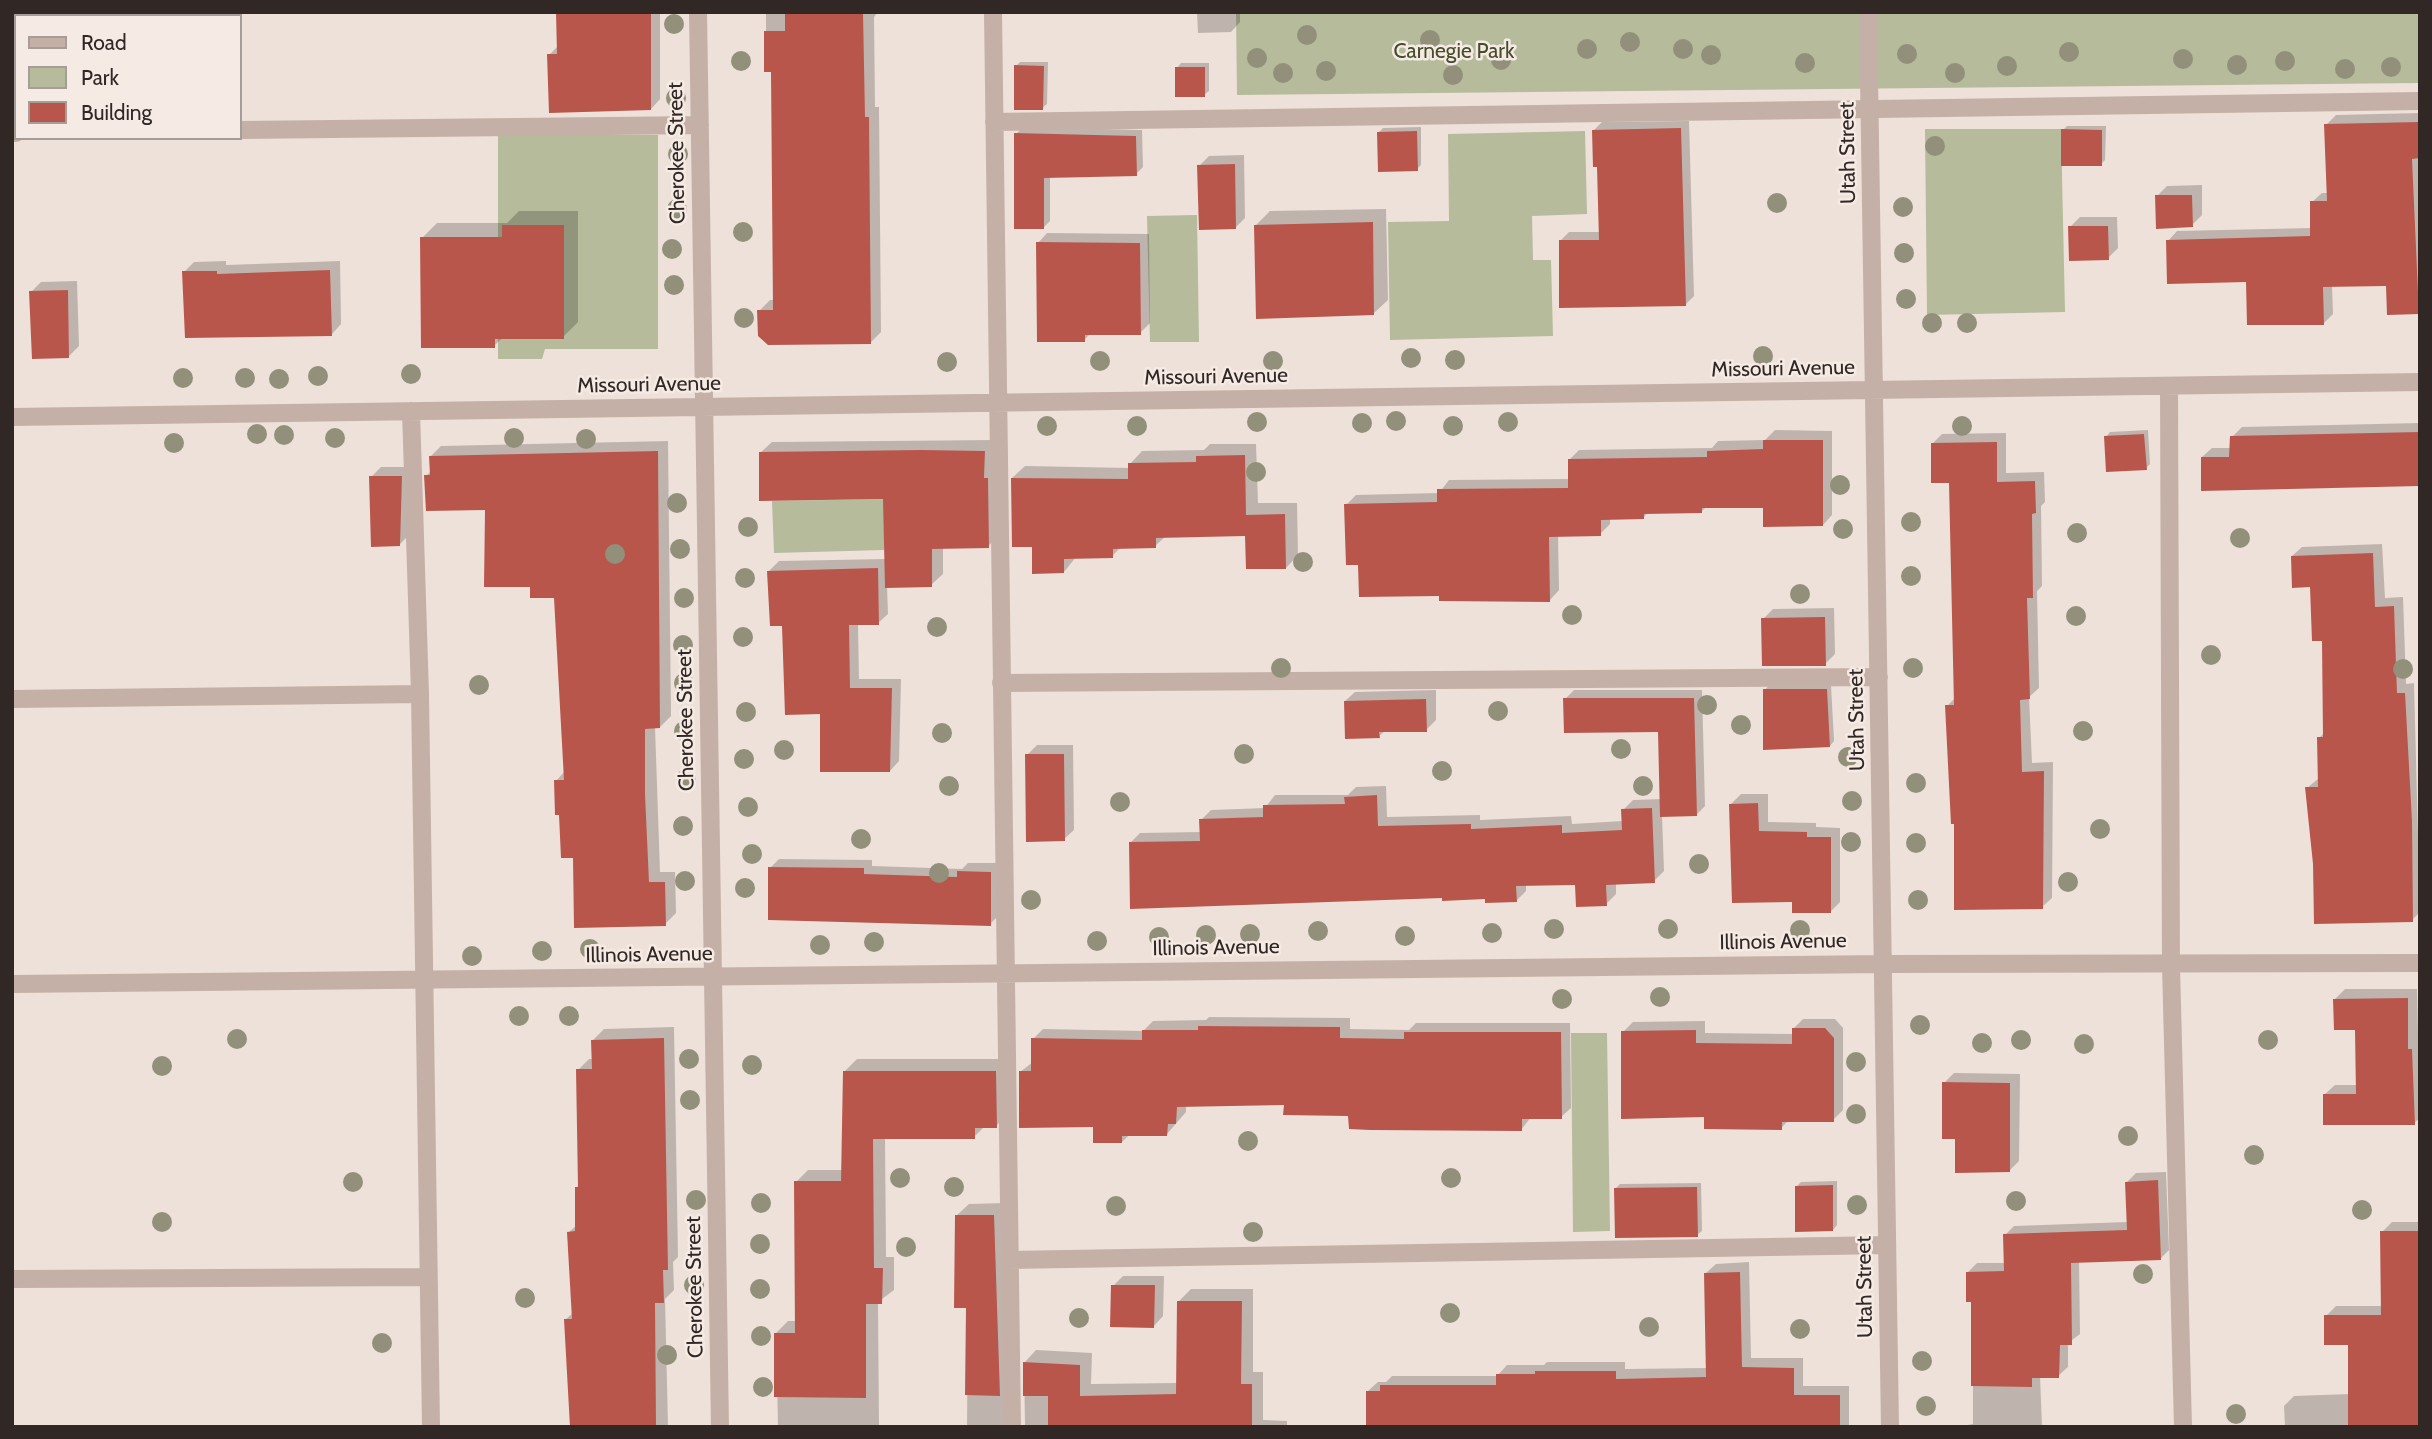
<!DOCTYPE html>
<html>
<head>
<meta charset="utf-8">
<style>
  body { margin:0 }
  #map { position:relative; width:2432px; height:1439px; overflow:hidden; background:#eee1d9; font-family:Cabin,sans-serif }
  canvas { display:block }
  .frame { position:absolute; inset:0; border:14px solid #312826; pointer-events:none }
  .legend { position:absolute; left:14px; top:14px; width:228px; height:126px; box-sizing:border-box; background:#f6ebe4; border:2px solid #a79d98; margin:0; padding:9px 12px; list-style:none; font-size:21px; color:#312826 }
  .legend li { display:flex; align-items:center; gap:14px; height:35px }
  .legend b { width:35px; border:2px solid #a79d98 }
</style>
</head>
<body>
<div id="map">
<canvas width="2432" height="1439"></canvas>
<div class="frame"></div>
<ul class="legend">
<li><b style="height:9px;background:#c4b0a6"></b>Road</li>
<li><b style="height:19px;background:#b5bb9b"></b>Park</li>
<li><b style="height:19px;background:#b8564c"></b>Building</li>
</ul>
</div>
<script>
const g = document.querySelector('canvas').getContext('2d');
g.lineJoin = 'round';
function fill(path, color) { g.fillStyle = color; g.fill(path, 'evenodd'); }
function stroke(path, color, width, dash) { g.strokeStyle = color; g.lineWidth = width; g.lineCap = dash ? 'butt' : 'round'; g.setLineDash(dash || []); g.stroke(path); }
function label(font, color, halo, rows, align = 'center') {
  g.font = font + ' Cabin,sans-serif'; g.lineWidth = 5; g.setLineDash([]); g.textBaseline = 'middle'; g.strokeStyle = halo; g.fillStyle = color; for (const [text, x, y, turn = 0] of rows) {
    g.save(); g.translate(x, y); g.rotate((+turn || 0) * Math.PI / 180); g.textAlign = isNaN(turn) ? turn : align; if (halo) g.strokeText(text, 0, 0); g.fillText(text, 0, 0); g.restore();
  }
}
fill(new Path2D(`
  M 1236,12 L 2420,12 L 2420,83 L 1237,95 Z
  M 1925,129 L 2061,129 L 2065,312 L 1927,315 Z
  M 1585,131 L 1587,214 L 1532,216 L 1533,260 L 1551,260 L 1553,336 L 1390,340 L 1388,222 L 1449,221 L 1448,134 Z
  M 498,135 L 658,135 L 658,349 L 545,349 L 542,359 L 498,359 Z
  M 1197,215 L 1199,342 L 1150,342 L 1147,216 Z
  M 890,499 L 884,550 L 774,553 L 772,501 Z
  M 1571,1033 L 1607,1033 L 1610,1231 L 1573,1232 Z`), '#b5bb9b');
fill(new Path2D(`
  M 558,12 L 660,12 L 660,99 L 651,109 L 549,55 L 559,45 Z
  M 766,12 L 878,12 L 874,17 L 875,107 L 879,107 L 881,332 L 870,343 L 759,311 L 770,300 L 775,300 L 773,70 L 766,70 Z
  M 1041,12 L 1135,12 L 1041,13 Z
  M 1197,12 L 1240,12 L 1240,22 L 1231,32 L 1198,33 Z
  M 1020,62 L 1048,62 L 1047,104 L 1042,108 L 1016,66 Z
  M 1181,63 L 1209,63 L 1209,91 L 1204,95 L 1177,68 Z
  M 2420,113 L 2418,312 L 2388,284 L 2332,285 L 2333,314 L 2324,323 L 2248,280 L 2168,241 L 2177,231 L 2312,228 L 2312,202 L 2322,193 L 2328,193 L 2326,125 L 2336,115 Z
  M 1689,121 L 1694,296 L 1685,305 L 1560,241 L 1569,232 L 1600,232 L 1599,166 L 1594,130 L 1602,122 Z
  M 2067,126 L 2106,126 L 2105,160 L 2101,164 L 2063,130 Z
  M 1023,127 L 1142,130 L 1143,167 L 1136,174 L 1050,176 L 1050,221 L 1043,228 L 1016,134 Z
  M 1421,127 L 1421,165 L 1417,169 L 1378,133 L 1383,128 Z
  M 1244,155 L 1245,218 L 1235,228 L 1199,166 L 1209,156 Z
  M 2202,185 L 2202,215 L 2192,225 L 2157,196 L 2167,186 Z
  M 1386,209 L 1388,300 L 1374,313 L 1256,225 L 1270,211 Z
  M 519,211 L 578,211 L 578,322 L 563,337 L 503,337 L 494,346 L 422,238 L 437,223 L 507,223 Z
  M 2080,217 L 2117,217 L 2118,248 L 2108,258 L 2070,227 Z
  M 1047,233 L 1149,234 L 1150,323 L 1140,333 L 1091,333 L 1084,340 L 1038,243 Z
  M 226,261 L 226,265 L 340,261 L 341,324 L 332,334 L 184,272 L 194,262 Z
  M 77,281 L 79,346 L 69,356 L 31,292 L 41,282 Z
  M 2420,423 L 2420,485 L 2202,457 L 2212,448 L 2231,448 L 2232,437 L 2242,427 Z
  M 1775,430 L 1832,431 L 1832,515 L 1823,525 L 1765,507 L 1706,507 L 1701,512 L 1648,512 L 1644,517 L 1610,518 L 1610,524 L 1600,534 L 1558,535 L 1559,590 L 1550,600 L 1441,594 L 1360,564 L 1346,505 L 1356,495 L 1439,493 L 1449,480 L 1570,479 L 1569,460 L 1579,450 L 1712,448 L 1718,441 L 1765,440 Z
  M 2148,430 L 2150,464 L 2146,468 L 2106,437 L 2110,432 Z
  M 2006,433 L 2006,473 L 2044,472 L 2045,502 L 2041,506 L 2042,586 L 2037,591 L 2039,688 L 2029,697 L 2032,763 L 2053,762 L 2052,898 L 2042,907 L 1956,822 L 1947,706 L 1956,697 L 1951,481 L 1933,443 L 1942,434 Z
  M 995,440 L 1000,535 L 988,546 L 943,547 L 943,574 L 931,585 L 887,586 L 888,614 L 878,623 L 858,624 L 859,679 L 901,679 L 899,761 L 890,771 L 822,713 L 784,624 L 769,571 L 779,561 L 886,559 L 885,497 L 760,453 L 772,442 Z
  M 668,441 L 671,716 L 660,727 L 655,727 L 660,872 L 675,872 L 676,913 L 665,924 L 575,856 L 560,813 L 556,781 L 565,771 L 556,597 L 532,585 L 487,508 L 426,476 L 431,471 L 430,457 L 441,446 Z
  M 1210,444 L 1256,444 L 1258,503 L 1297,503 L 1298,555 L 1286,568 L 1247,535 L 1166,536 L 1155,546 L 1121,547 L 1112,556 L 1076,557 L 1064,572 L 1034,545 L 1012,478 L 1025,466 L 1130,468 L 1130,464 L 1142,451 L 1204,450 Z
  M 381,467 L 411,467 L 409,535 L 399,545 L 371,477 Z
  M 2382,544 L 2385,598 L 2403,597 L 2406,684 L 2414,683 L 2420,912 L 2412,920 L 2315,864 L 2307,788 L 2319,778 L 2319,738 L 2325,732 L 2324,639 L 2312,585 L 2292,556 L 2302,547 Z
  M 1834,608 L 1835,654 L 1825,664 L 1763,619 L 1773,609 Z
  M 1769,685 L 1831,685 L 1834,741 L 1830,746 L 1765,690 Z
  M 1436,690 L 1436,720 L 1426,730 L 1385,731 L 1379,736 L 1345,701 L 1355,692 Z
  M 1574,690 L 1702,690 L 1705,806 L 1696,815 L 1662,815 L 1664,871 L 1654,881 L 1616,883 L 1616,894 L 1606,904 L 1577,883 L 1526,884 L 1526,891 L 1516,901 L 1444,896 L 1130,843 L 1140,833 L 1201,832 L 1201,820 L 1211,810 L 1265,808 L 1275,795 L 1348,795 L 1356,787 L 1386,786 L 1387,817 L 1480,815 L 1480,820 L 1571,816 L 1572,824 L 1623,821 L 1623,810 L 1633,800 L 1662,799 L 1660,730 L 1565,699 Z
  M 1037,745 L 1073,745 L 1074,830 L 1064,839 L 1027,755 Z
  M 1741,794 L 1768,794 L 1768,822 L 1816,823 L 1816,827 L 1840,828 L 1840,902 L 1830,912 L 1793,900 L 1731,804 Z
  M 779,859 L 872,860 L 872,866 L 962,869 L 968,863 L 1000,863 L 999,915 L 990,924 L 770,868 Z
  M 2345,989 L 2417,989 L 2420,1118 L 2414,1123 L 2325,1094 L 2335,1085 L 2358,1085 L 2357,1028 L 2335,999 Z
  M 1209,1017 L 1350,1018 L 1350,1029 L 1409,1030 L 1416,1023 L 1570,1023 L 1571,1108 L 1561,1117 L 1531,1117 L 1521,1130 L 1350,1114 L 1285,1103 L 1186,1105 L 1186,1112 L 1167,1134 L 1129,1135 L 1122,1142 L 1020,1072 L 1033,1062 L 1033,1039 L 1043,1029 L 1143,1031 L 1153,1021 L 1206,1020 Z
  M 1803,1019 L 1835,1019 L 1843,1028 L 1843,1110 L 1833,1120 L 1789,1120 L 1781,1128 L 1706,1115 L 1623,1032 L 1633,1022 L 1705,1021 L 1705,1033 L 1793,1034 L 1793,1029 Z
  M 674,1027 L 678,1257 L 673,1262 L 674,1290 L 665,1299 L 668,1427 L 571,1427 L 566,1319 L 574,1312 L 569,1232 L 577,1225 L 576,1188 L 579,1185 L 578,1070 L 589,1059 L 593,1059 L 593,1040 L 604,1029 Z
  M 857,1059 L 1007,1059 L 1008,1114 L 996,1126 L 985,1126 L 974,1137 L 885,1137 L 886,1257 L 894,1257 L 894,1290 L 878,1302 L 879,1427 L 778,1427 L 776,1333 L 788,1321 L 796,1321 L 796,1182 L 808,1170 L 843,1170 L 845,1071 Z
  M 1954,1073 L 2020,1074 L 2019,1161 L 2009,1171 L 1944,1083 Z
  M 2166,1172 L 2169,1250 L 2160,1259 L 2079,1261 L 2080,1334 L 2068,1343 L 2068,1367 L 2058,1376 L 2040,1376 L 2042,1427 L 1957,1427 L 1973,1424 L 1973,1301 L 1968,1272 L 1977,1263 L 2006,1263 L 2005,1235 L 2014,1226 L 2128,1222 L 2127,1182 L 2136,1173 Z
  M 1837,1181 L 1837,1225 L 1833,1230 L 1797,1186 L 1801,1182 Z
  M 1701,1183 L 1702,1231 L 1697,1235 L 1616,1188 L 1620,1184 Z
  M 1006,1203 L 1018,1425 L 1025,1425 L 1024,1363 L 1036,1350 L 1092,1353 L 1091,1384 L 1178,1383 L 1178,1302 L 1191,1289 L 1253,1289 L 1253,1372 L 1263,1372 L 1263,1420 L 1287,1421 L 1287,1427 L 967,1427 L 968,1306 L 956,1216 L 969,1204 Z
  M 2392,1222 L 2420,1222 L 2420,1427 L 2285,1427 L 2284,1406 L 2294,1396 L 2350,1394 L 2350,1343 L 2326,1316 L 2336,1306 L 2383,1306 L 2382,1232 Z
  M 1749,1262 L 1751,1358 L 1803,1358 L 1803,1386 L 1849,1386 L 1849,1427 L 1368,1427 L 1368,1391 L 1378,1382 L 1386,1382 L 1392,1376 L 1497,1376 L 1507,1365 L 1544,1365 L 1547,1362 L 1625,1362 L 1625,1369 L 1708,1368 L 1706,1273 L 1716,1264 Z
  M 1123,1276 L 1164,1276 L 1163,1316 L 1154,1326 L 1113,1286 Z`), '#0003');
fill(new Path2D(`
  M 556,12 L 651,12 L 651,110 L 549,113 L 547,54 L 557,54 Z
  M 785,12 L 863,12 L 865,117 L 869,117 L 871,344 L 768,345 L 758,336 L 757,310 L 773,310 L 771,72 L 764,72 L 764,31 L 785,31 Z
  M 1014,65 L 1044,66 L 1043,110 L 1014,110 Z
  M 1175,67 L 1205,67 L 1205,97 L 1175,97 Z
  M 2420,122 L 2420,158 L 2412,159 L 2419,314 L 2387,315 L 2386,286 L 2323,287 L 2324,325 L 2247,325 L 2246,282 L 2167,284 L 2166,240 L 2310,236 L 2310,201 L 2327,201 L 2324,124 Z
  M 1681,128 L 1686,306 L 1559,308 L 1559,240 L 1599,240 L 1597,167 L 1593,167 L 1592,130 Z
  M 2061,129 L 2102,130 L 2102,166 L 2061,166 Z
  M 1417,131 L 1418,171 L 1378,172 L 1377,132 Z
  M 1014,133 L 1136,136 L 1137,176 L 1044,178 L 1044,229 L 1014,229 Z
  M 1235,164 L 1236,229 L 1199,230 L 1197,165 Z
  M 2155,195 L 2192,195 L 2193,227 L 2156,229 Z
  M 1373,222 L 1374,315 L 1256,319 L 1254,225 Z
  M 502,225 L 564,225 L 564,339 L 495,339 L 495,348 L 421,348 L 420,237 L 502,237 Z
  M 2068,226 L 2108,226 L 2109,260 L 2069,261 Z
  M 1036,242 L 1140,243 L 1141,335 L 1085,335 L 1085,342 L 1037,342 Z
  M 330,270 L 332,336 L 185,338 L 182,271 L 217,271 L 217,274 Z
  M 68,290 L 69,358 L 32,359 L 29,291 Z
  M 2420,432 L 2420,486 L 2201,491 L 2201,457 L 2229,457 L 2230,436 Z
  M 2144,434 L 2147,470 L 2106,472 L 2104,436 Z
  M 1763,440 L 1823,440 L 1823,526 L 1763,527 L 1763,508 L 1702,508 L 1702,513 L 1644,514 L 1644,519 L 1601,520 L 1601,536 L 1549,537 L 1550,602 L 1439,601 L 1439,596 L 1359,597 L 1358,565 L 1346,565 L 1344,504 L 1437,502 L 1437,489 L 1568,488 L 1568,459 L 1707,457 L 1707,451 L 1763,449 Z
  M 1997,442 L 1997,482 L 2035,481 L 2036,513 L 2032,514 L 2033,598 L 2027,598 L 2030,699 L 2020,700 L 2022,772 L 2044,771 L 2043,909 L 1954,910 L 1954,824 L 1951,824 L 1945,705 L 1954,705 L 1949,483 L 1931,483 L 1931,443 Z
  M 922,450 L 985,451 L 984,478 L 988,478 L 989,548 L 932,549 L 932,587 L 885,588 L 883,499 L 759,501 L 759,452 Z
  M 658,451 L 660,728 L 645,729 L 645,794 L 649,882 L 665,882 L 666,926 L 574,928 L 573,858 L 561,858 L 559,815 L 555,815 L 554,780 L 564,780 L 554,598 L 530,598 L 530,587 L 484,587 L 485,510 L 426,511 L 424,475 L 430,475 L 429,456 Z
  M 1245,455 L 1246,515 L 1285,514 L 1286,569 L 1246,569 L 1245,536 L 1156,538 L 1156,548 L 1113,549 L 1113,558 L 1064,559 L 1064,573 L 1032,574 L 1032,547 L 1012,547 L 1011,478 L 1128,479 L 1128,463 L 1196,462 L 1196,456 Z
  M 369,476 L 402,476 L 400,546 L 371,547 Z
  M 2373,553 L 2375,607 L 2394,606 L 2397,693 L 2405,693 L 2412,821 L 2413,922 L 2314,924 L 2313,864 L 2305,787 L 2318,787 L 2317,737 L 2323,737 L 2322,641 L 2312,641 L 2310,587 L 2292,588 L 2291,556 Z
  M 878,568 L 879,625 L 849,625 L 850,688 L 892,688 L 890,772 L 820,772 L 820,714 L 785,715 L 782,626 L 770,626 L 767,571 Z
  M 1825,617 L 1826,666 L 1762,666 L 1761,618 Z
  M 1763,689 L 1827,689 L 1830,747 L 1763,750 Z
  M 1563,698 L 1694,698 L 1697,816 L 1660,817 L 1658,732 L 1564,733 Z
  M 1426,699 L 1427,732 L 1379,732 L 1380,738 L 1345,739 L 1344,701 Z
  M 1025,754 L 1064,754 L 1065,841 L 1026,842 Z
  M 1377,795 L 1378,826 L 1471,824 L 1471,829 L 1562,825 L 1562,833 L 1622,830 L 1621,809 L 1652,808 L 1655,883 L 1606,885 L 1607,906 L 1576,907 L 1575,885 L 1516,886 L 1517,902 L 1485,903 L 1485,899 L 1442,901 L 1442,898 L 1130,909 L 1129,842 L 1200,841 L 1199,819 L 1263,817 L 1263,805 L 1345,804 L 1344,797 Z
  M 1758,803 L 1759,831 L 1807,832 L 1807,837 L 1831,837 L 1831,913 L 1792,913 L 1792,902 L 1732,903 L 1729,804 Z
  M 768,867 L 864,868 L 864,874 L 957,877 L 957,871 L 991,872 L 991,926 L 768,920 Z
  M 2408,998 L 2408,1049 L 2412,1049 L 2415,1125 L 2323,1125 L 2323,1094 L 2356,1094 L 2355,1030 L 2334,1030 L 2333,999 Z
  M 1198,1026 L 1340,1027 L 1340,1038 L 1404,1039 L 1404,1032 L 1561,1032 L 1562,1119 L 1522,1119 L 1522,1131 L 1370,1130 L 1349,1129 L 1348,1116 L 1283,1115 L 1284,1105 L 1177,1107 L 1176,1124 L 1168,1124 L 1167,1136 L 1122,1136 L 1122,1143 L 1093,1143 L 1093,1127 L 1019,1128 L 1019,1071 L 1031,1071 L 1031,1038 L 1142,1040 L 1142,1030 L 1198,1030 Z
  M 1792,1028 L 1825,1028 L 1834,1038 L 1834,1122 L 1782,1122 L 1782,1130 L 1704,1129 L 1704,1117 L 1621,1119 L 1621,1031 L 1696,1030 L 1696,1043 L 1792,1044 Z
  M 664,1038 L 668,1270 L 663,1270 L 664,1303 L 655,1303 L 656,1427 L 570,1427 L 564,1319 L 572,1319 L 567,1232 L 575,1231 L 575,1187 L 578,1187 L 576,1069 L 592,1069 L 591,1040 Z
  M 843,1071 L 996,1071 L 997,1128 L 975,1128 L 975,1139 L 873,1139 L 874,1268 L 883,1268 L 882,1304 L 866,1304 L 866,1398 L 774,1397 L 774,1333 L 795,1333 L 794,1181 L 841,1181 Z
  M 1942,1082 L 2010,1083 L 2010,1172 L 1955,1173 L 1955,1139 L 1942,1139 Z
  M 2158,1180 L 2161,1260 L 2071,1263 L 2072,1345 L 2060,1345 L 2059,1378 L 2032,1378 L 2032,1387 L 1971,1386 L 1971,1302 L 1966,1302 L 1966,1272 L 2004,1271 L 2003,1234 L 2127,1230 L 2125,1182 Z
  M 1833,1185 L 1833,1231 L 1795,1232 L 1795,1186 Z
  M 1697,1187 L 1698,1237 L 1615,1238 L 1614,1188 Z
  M 955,1215 L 994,1215 L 1000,1396 L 965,1395 L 966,1308 L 954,1308 Z
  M 2380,1231 L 2420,1231 L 2420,1427 L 2348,1427 L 2348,1345 L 2324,1345 L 2324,1315 L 2381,1315 Z
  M 1740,1272 L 1742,1367 L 1794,1368 L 1794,1395 L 1840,1395 L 1840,1427 L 1366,1427 L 1366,1391 L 1380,1391 L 1380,1385 L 1496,1385 L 1496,1374 L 1535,1374 L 1535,1371 L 1616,1371 L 1616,1379 L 1706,1377 L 1704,1273 Z
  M 1111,1285 L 1155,1285 L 1154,1328 L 1110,1327 Z
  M 1177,1301 L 1242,1301 L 1241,1384 L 1252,1384 L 1252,1427 L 1048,1427 L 1048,1396 L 1023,1396 L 1023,1362 L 1080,1365 L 1080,1396 L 1176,1394 Z`), '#b8564c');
stroke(new Path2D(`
  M 698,12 L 720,1427
  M 993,12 L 1012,1427
  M 1868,12 L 1890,1427
  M 994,122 L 2420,101
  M 240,130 L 700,125
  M 12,133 L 16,133
  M 2169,386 L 2171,966 L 2183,1427
  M 411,411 L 420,694 L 431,1427
  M 12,417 L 2420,382
  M 1001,683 L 1879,677
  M 12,699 L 420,694
  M 12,984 L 1884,964 L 2420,963
  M 1009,1260 L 1887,1245
  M 12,1279 L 428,1277`), '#c4b0a6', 18);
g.fillStyle = '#92907a';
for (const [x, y] of [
  [674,24],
  [1307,35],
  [1430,40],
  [1630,42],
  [1587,49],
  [1683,49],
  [2069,52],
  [1907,54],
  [1711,55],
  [1257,58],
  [2183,59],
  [1501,60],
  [741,61],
  [2285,61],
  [1805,63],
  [2237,65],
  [2007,66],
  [2391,67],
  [2345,69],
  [1326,71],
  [1283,73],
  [1955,73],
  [1453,75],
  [676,98],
  [1935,146],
  [678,154],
  [1777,203],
  [1903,207],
  [677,209],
  [743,232],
  [672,249],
  [1904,253],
  [674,285],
  [1906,299],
  [744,318],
  [1932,323],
  [1967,323],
  [1763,356],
  [1411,358],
  [1455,360],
  [1100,361],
  [1273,361],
  [947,362],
  [411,374],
  [318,376],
  [183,378],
  [245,378],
  [279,379],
  [1396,421],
  [1257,422],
  [1508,422],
  [1362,423],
  [1047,426],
  [1137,426],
  [1453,426],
  [1962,426],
  [257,434],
  [284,435],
  [335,438],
  [514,438],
  [586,439],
  [174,443],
  [1256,472],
  [1840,485],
  [677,503],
  [1911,522],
  [748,527],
  [1843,529],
  [2077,533],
  [2240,538],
  [680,549],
  [615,554],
  [1303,562],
  [1911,576],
  [745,578],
  [1800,594],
  [684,598],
  [1572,615],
  [2076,616],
  [937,627],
  [743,637],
  [683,645],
  [2211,655],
  [1281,668],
  [1913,668],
  [2403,669],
  [684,683],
  [479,685],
  [1707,705],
  [1498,711],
  [746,712],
  [1741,725],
  [684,731],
  [2083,731],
  [942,733],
  [1621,749],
  [784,750],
  [1244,754],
  [1848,757],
  [744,759],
  [1442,771],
  [686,779],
  [1916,783],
  [949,786],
  [1643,786],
  [1852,801],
  [1120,802],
  [748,807],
  [683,826],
  [2100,829],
  [861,839],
  [1851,842],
  [1916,843],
  [752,854],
  [1699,864],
  [939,873],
  [685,881],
  [2068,882],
  [745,888],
  [1031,900],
  [1918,900],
  [1554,929],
  [1668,929],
  [1800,930],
  [1318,931],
  [1492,933],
  [1250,934],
  [1206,935],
  [1405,936],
  [1159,937],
  [1097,941],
  [874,942],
  [820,945],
  [590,949],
  [542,951],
  [472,956],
  [1660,997],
  [1562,999],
  [519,1016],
  [569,1016],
  [1920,1025],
  [237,1039],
  [2021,1040],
  [2268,1040],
  [1982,1043],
  [2084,1044],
  [689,1059],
  [1856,1062],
  [752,1065],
  [162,1066],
  [690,1100],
  [1856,1114],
  [2128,1136],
  [1248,1141],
  [2254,1155],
  [900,1178],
  [1451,1178],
  [353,1182],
  [954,1187],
  [696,1200],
  [2016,1201],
  [761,1203],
  [1857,1205],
  [1116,1206],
  [2362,1210],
  [162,1222],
  [1253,1232],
  [760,1244],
  [906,1247],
  [2143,1274],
  [694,1285],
  [760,1289],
  [525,1298],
  [1450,1313],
  [1079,1318],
  [1649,1327],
  [1800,1329],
  [761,1336],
  [382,1343],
  [667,1355],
  [1922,1361],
  [763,1387],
  [1926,1406],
  [2236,1414]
]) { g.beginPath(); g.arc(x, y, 10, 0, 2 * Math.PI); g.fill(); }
label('21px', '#464d2d', '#f6ebe4', [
  ["Carnegie Park",1454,52]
]);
label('21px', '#312826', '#f6ebe4', [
  ["Cherokee Street",677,153,-91],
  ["Utah Street",1848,153,-91],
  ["Missouri Avenue",1783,369,-1],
  ["Missouri Avenue",1216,377,-1],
  ["Missouri Avenue",649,385,-1],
  ["Cherokee Street",686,720,-91],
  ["Utah Street",1857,720,-91],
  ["Illinois Avenue",1783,942,-1],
  ["Illinois Avenue",1216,948,-1],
  ["Illinois Avenue",649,955,-1],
  ["Cherokee Street",695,1287,-91],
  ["Utah Street",1865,1287,-91]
]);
</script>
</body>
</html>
